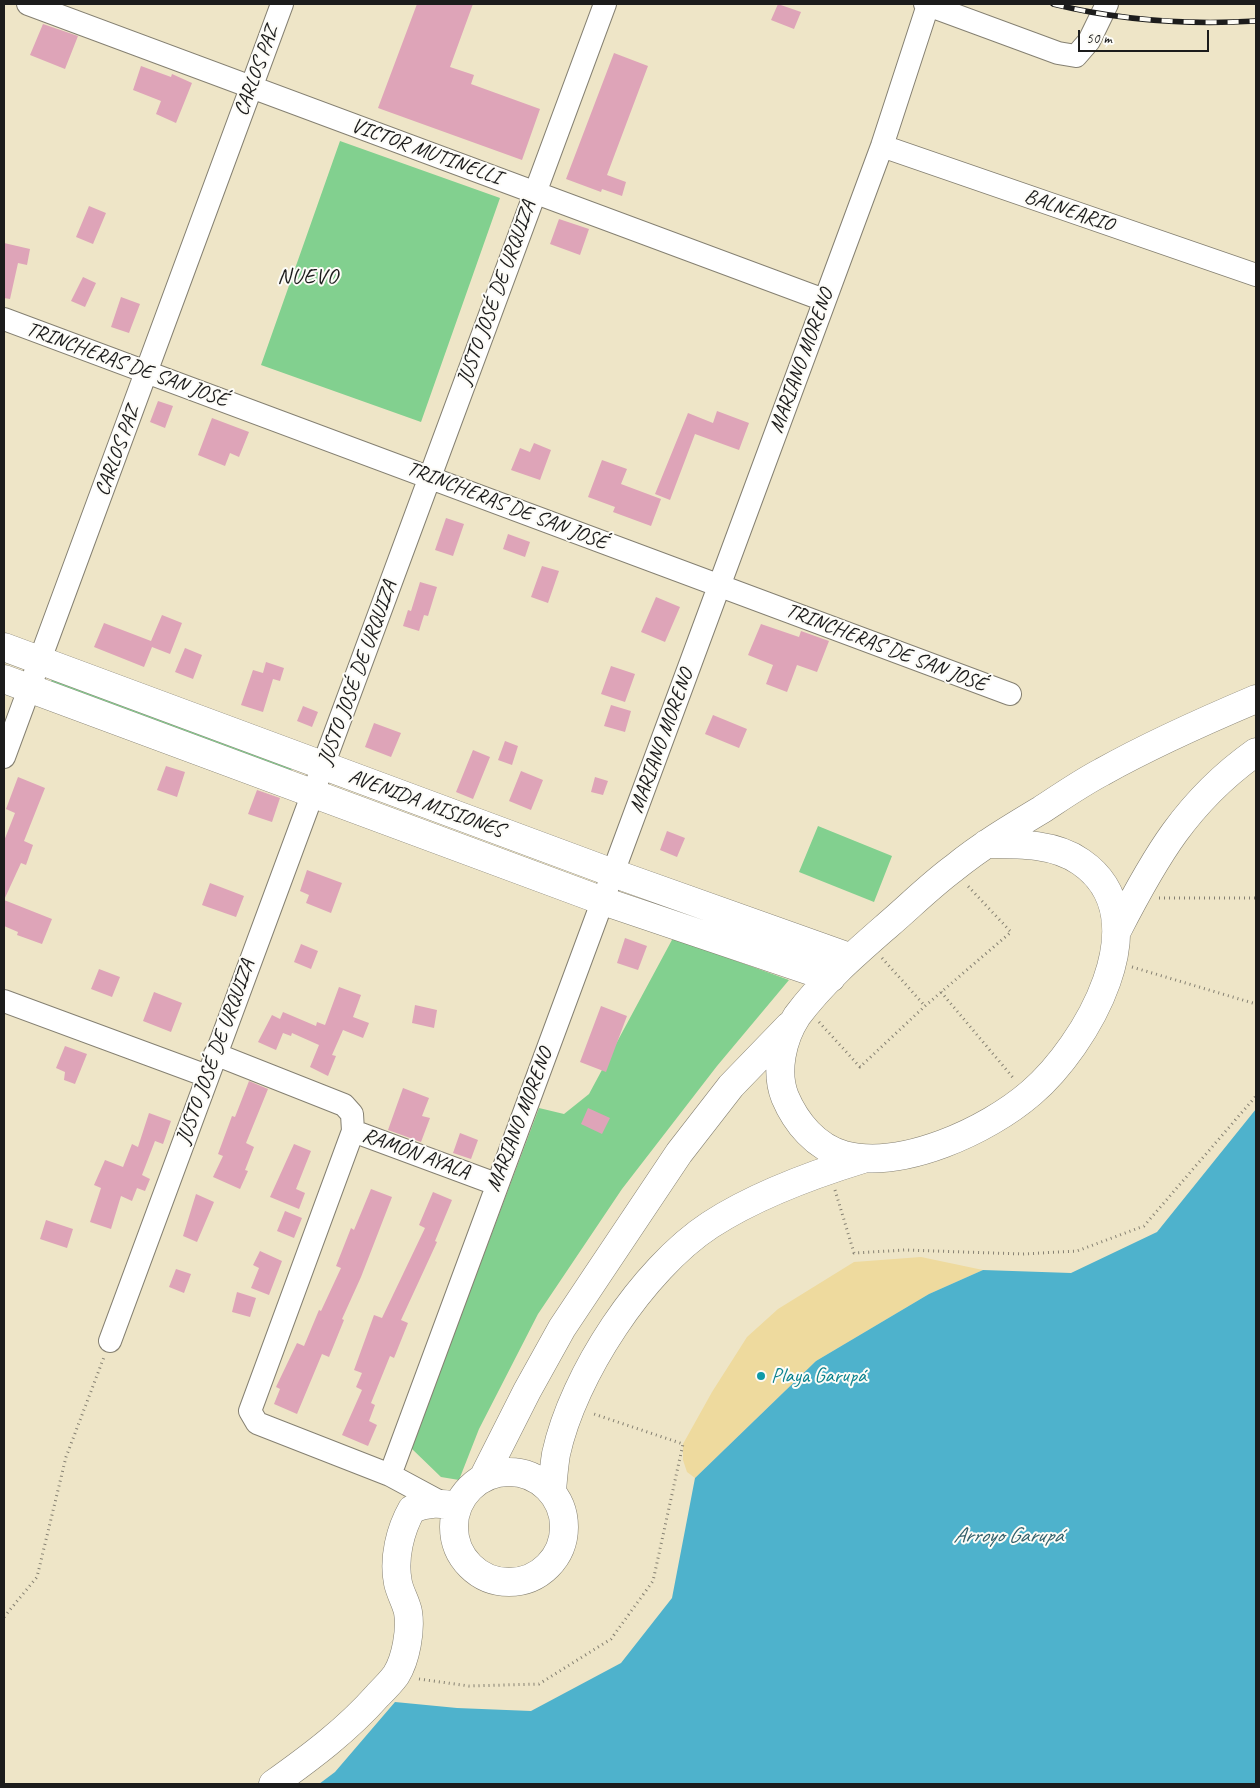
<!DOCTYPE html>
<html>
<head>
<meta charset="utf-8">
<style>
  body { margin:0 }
  #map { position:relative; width:1260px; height:1788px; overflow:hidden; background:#eee5c7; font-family:Caveat,sans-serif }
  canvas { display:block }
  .frame { position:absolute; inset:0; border:5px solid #1c1c1c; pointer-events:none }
  .scale { position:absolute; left:1078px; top:30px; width:131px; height:22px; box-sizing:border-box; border:2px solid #1c1c1c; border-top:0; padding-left:6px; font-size:15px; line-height:18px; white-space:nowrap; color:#1c1c1c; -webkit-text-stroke:4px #fdfcf7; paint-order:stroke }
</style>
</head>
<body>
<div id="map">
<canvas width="1260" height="1788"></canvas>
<div class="frame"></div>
<div class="scale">50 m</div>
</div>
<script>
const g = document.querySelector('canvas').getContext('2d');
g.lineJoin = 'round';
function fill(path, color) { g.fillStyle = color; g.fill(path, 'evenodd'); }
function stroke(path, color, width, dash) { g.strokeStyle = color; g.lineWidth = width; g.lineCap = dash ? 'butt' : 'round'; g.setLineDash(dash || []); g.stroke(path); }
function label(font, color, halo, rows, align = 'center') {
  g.font = font + ' Caveat,sans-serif'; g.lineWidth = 4; g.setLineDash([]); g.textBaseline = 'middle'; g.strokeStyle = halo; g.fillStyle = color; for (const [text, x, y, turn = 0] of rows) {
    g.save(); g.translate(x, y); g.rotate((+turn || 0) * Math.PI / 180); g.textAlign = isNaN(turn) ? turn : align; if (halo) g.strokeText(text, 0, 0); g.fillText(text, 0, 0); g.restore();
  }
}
fill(new Path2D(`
  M 340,141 L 500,198 L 421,422 L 261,365 Z
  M 54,673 L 295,760 L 290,774 L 49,687 Z
  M 818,826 L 892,856 L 874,902 L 799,872 Z
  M 673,938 L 789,980 L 717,1066 L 622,1189 L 538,1314 L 479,1429 L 459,1480 L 441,1477 L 411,1448 L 539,1108 L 564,1114 L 589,1094 Z`), '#82d08f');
fill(new Path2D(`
  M 921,1257 L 983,1270 L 929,1294 L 816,1361 L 695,1478 L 687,1472 L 683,1460 L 683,1444 L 712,1392 L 747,1337 L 778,1309 L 854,1262 Z`), '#eeda9e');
fill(new Path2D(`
  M 1256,1109 L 1256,1784 L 319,1784 L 335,1772 L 395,1702 L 457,1708 L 531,1711 L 621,1663 L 672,1598 L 695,1478 L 816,1361 L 929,1294 L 983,1270 L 1071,1273 L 1157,1232 Z`), '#4eb2cc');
fill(new Path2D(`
  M 417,4 L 473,4 L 450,67 L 474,75 L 471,84 L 540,109 L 522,160 L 378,108 Z
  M 778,4 L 801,12 L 794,29 L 771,20 Z
  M 43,24 L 78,36 L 65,69 L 30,55 Z
  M 614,53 L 648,66 L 607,175 L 626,182 L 622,196 L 602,189 L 601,192 L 566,179 Z
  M 141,66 L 171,77 L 172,74 L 192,83 L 176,123 L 156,114 L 161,101 L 133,90 Z
  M 89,206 L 106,213 L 93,244 L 76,237 Z
  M 559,219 L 589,229 L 580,255 L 550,244 Z
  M 4,243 L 30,249 L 27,265 L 18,263 L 10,299 L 4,298 Z
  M 83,277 L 96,283 L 85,307 L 71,301 Z
  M 121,297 L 140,304 L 129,333 L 111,327 Z
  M 158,401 L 173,406 L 165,428 L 150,422 Z
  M 717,411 L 749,423 L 739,450 L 695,434 L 670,500 L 655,494 L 688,413 L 713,423 Z
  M 212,418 L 249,432 L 239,457 L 230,453 L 225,466 L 198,455 Z
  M 534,443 L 551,450 L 540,480 L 511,470 L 520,448 L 530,452 Z
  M 602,460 L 627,469 L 621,484 L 661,499 L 651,526 L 613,512 L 615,507 L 588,497 Z
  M 446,518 L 464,524 L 453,556 L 435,550 Z
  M 508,534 L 530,542 L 525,557 L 503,549 Z
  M 542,566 L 559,571 L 548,603 L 531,597 Z
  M 420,582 L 437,587 L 428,616 L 424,615 L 419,631 L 403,626 L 408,610 L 411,611 Z
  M 656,597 L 680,607 L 665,642 L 641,632 Z
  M 162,615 L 182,623 L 170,654 L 152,647 L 144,667 L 94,647 L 104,623 L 151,641 Z
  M 761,624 L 799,637 L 801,631 L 829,641 L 817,672 L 797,665 L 787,692 L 766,684 L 773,665 L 748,655 Z
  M 185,648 L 202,655 L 193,679 L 175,672 Z
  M 266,662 L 284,668 L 280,681 L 273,679 L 263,712 L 241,705 L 253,670 L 263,673 Z
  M 611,666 L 635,674 L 625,702 L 601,694 Z
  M 611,705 L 631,711 L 625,732 L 604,726 Z
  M 303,706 L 318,712 L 312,727 L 297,721 Z
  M 713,715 L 747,729 L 739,748 L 705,734 Z
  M 374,723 L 401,733 L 391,757 L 365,747 Z
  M 505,741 L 518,746 L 512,765 L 498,760 Z
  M 473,750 L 490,757 L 473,799 L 456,792 Z
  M 166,766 L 185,772 L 177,797 L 157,790 Z
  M 521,771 L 543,780 L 531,810 L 509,801 Z
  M 18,777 L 45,788 L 24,841 L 33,845 L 26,865 L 21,863 L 4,900 L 4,841 L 15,813 L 6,809 Z
  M 595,777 L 608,781 L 603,795 L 591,792 Z
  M 257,790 L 280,798 L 272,822 L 248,814 Z
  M 667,831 L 685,838 L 677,857 L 660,850 Z
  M 307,870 L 342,883 L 331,913 L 306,903 L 309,895 L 300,891 Z
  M 210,883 L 244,896 L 236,917 L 202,905 Z
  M 4,900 L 52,919 L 42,944 L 17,935 L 18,932 L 4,926 Z
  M 625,938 L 647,946 L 638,970 L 617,963 Z
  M 301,944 L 318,951 L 311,969 L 294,962 Z
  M 99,969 L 120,977 L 112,997 L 91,989 Z
  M 339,987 L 361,995 L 353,1017 L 369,1023 L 363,1038 L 343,1030 L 332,1055 L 336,1056 L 328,1076 L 310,1067 L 319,1045 L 292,1033 L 291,1036 L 283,1033 L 276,1050 L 258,1042 L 272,1015 L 280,1019 L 283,1012 L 316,1026 L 317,1022 L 325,1025 Z
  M 154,992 L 182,1003 L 171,1032 L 143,1021 Z
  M 415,1005 L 437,1010 L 434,1028 L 412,1023 Z
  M 601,1006 L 627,1016 L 606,1072 L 580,1062 Z
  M 65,1046 L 87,1054 L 75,1084 L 64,1080 L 65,1072 L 56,1068 Z
  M 249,1081 L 268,1089 L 246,1143 L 254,1147 L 245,1170 L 248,1171 L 240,1189 L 213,1177 L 223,1156 L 218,1154 L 232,1116 L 235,1117 Z
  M 403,1088 L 429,1098 L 422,1116 L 430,1118 L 421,1142 L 388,1130 Z
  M 588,1108 L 610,1118 L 602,1134 L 581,1124 Z
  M 149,1113 L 171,1121 L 163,1144 L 155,1141 L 142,1175 L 150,1179 L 145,1191 L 137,1188 L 132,1201 L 121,1196 L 111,1229 L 90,1222 L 101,1188 L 94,1185 L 105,1160 L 123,1167 L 132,1144 L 138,1147 Z
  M 460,1133 L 478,1140 L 471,1159 L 453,1153 Z
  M 294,1144 L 311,1151 L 296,1189 L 305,1193 L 299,1209 L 270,1197 Z
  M 371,1189 L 392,1197 L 361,1277 L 342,1319 L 344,1320 L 329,1357 L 322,1354 L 297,1414 L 274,1404 L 280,1389 L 276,1387 L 297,1343 L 304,1346 L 319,1310 L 321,1311 L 341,1268 L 336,1266 L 351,1228 L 354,1230 Z
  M 433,1192 L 452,1200 L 435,1241 L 437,1242 L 401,1320 L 408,1323 L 394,1358 L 390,1356 L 371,1403 L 375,1405 L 369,1421 L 377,1425 L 368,1446 L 342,1435 L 362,1390 L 356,1387 L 362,1373 L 354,1370 L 374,1315 L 382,1318 L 425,1228 L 419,1225 Z
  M 196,1194 L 214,1202 L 197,1242 L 183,1236 Z
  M 285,1211 L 302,1218 L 294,1238 L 277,1231 Z
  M 46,1220 L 73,1229 L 67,1248 L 40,1239 Z
  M 260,1251 L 282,1261 L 269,1295 L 251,1288 L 259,1268 L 253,1265 Z
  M 176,1269 L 191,1274 L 184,1293 L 169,1287 Z
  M 237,1292 L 256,1298 L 250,1317 L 232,1312 Z`), '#dea4b8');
const minor = new Path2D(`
  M 28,4 L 824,300
  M 925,4 L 1058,53 L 1076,56 L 1089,41 L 1107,4
  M 882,146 L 1256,275
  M 4,319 L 1010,694
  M 4,757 L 282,4
  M 4,1001 L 207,1076
  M 215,1054 L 344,1105 L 352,1114 L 353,1131 L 496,1184
  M 353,1131 L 250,1411 L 257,1423 L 390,1475 L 442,1503
  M 110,1341 L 605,4
  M 390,1475 L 882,146 L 928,5`);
const major = new Path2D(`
  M 4,647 L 613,873 L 849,957
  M 4,679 L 603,901 L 831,978
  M 986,844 C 1017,844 1054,843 1081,862 C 1162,918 1085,1047 1031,1093 C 987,1131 902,1170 844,1155 C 816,1147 796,1123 785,1097 C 775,1072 782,1039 797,1016 C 823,981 857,952 889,924 C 911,905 931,885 954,868 C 981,846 1011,828 1041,810 C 1061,797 1081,783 1102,772 C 1152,744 1204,721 1256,699
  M 1117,931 C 1155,857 1187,801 1256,752
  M454 1527a55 55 0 1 1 110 0a55 55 0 1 1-110 0Z
  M 483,1478 L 527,1391 L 562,1328 L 596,1277 L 679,1153 L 731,1086 L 789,1026
  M 552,1491 C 553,1479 554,1466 556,1454 C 573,1375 643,1269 710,1225 C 756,1195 811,1175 863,1159
  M 273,1784 C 311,1757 347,1730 378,1695 C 384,1689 391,1682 396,1675 C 406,1659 411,1630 408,1612 C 406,1602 400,1593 398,1583 C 393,1559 400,1530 412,1509 C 428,1502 441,1503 458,1506`);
stroke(minor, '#858072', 24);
stroke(major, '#858072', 29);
stroke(new Path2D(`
  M 1159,898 L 1256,898
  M 882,958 L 925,1006
  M 1132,967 L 1256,1004
  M 941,992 L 1015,1080
  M 819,1022 L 860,1067 L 925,1006 L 1011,932 L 966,884
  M 835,1190 L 854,1253 L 905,1250 L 1023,1254 L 1077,1251 L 1144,1226 L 1256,1096
  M 4,1617 L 37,1577 L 66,1457 L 104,1357
  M 419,1679 L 469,1686 L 539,1684 L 611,1639 L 653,1581 L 683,1444 L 591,1413`), '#858072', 3, [1, 4]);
stroke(minor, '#fff', 22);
stroke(major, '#fff', 28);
const rail = new Path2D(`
  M 1053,4 C 1118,20 1189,25 1256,21`);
stroke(rail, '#1c1c1c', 5.5);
stroke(rail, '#fdfcf7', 4, [11]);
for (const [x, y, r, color] of [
  [761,1376,5,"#0f9aa8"]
]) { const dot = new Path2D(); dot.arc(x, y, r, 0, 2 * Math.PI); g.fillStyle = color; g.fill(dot); stroke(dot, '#fdfcf7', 2); }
label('21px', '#1c1c1c', '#fdfcf7', [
  ["CARLOS PAZ",257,71,-70],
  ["VICTOR MUTINELLI",426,152,20],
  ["BALNEARIO",1069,211,19],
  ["JUSTO JOSÉ DE URQUIZA",497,293,-70],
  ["MARIANO MORENO",802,361,-70],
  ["TRINCHERAS DE SAN JOSÉ",127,365,20],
  ["CARLOS PAZ",118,451,-70],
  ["TRINCHERAS DE SAN JOSÉ",507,506,21],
  ["TRINCHERAS DE SAN JOSÉ",886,648,21],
  ["JUSTO JOSÉ DE URQUIZA",358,673,-70],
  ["MARIANO MORENO",662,741,-70],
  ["AVENIDA MISIONES",426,804,20],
  ["JUSTO JOSÉ DE URQUIZA",216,1052,-70],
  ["MARIANO MORENO",520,1120,-69],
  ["RAMÓN AYALA",416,1154,20]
]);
label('21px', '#0d838f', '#fdfcf7', [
  ["Playa Garupá",771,1376]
], 'left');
g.letterSpacing = '1px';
label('22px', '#1c1c1c', '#fdfcf7', [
  ["NUEVO",308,277]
]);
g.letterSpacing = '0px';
label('italic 22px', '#32606b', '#fdfcf7', [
  ["Arroyo Garupá",1008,1536]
]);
</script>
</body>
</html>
